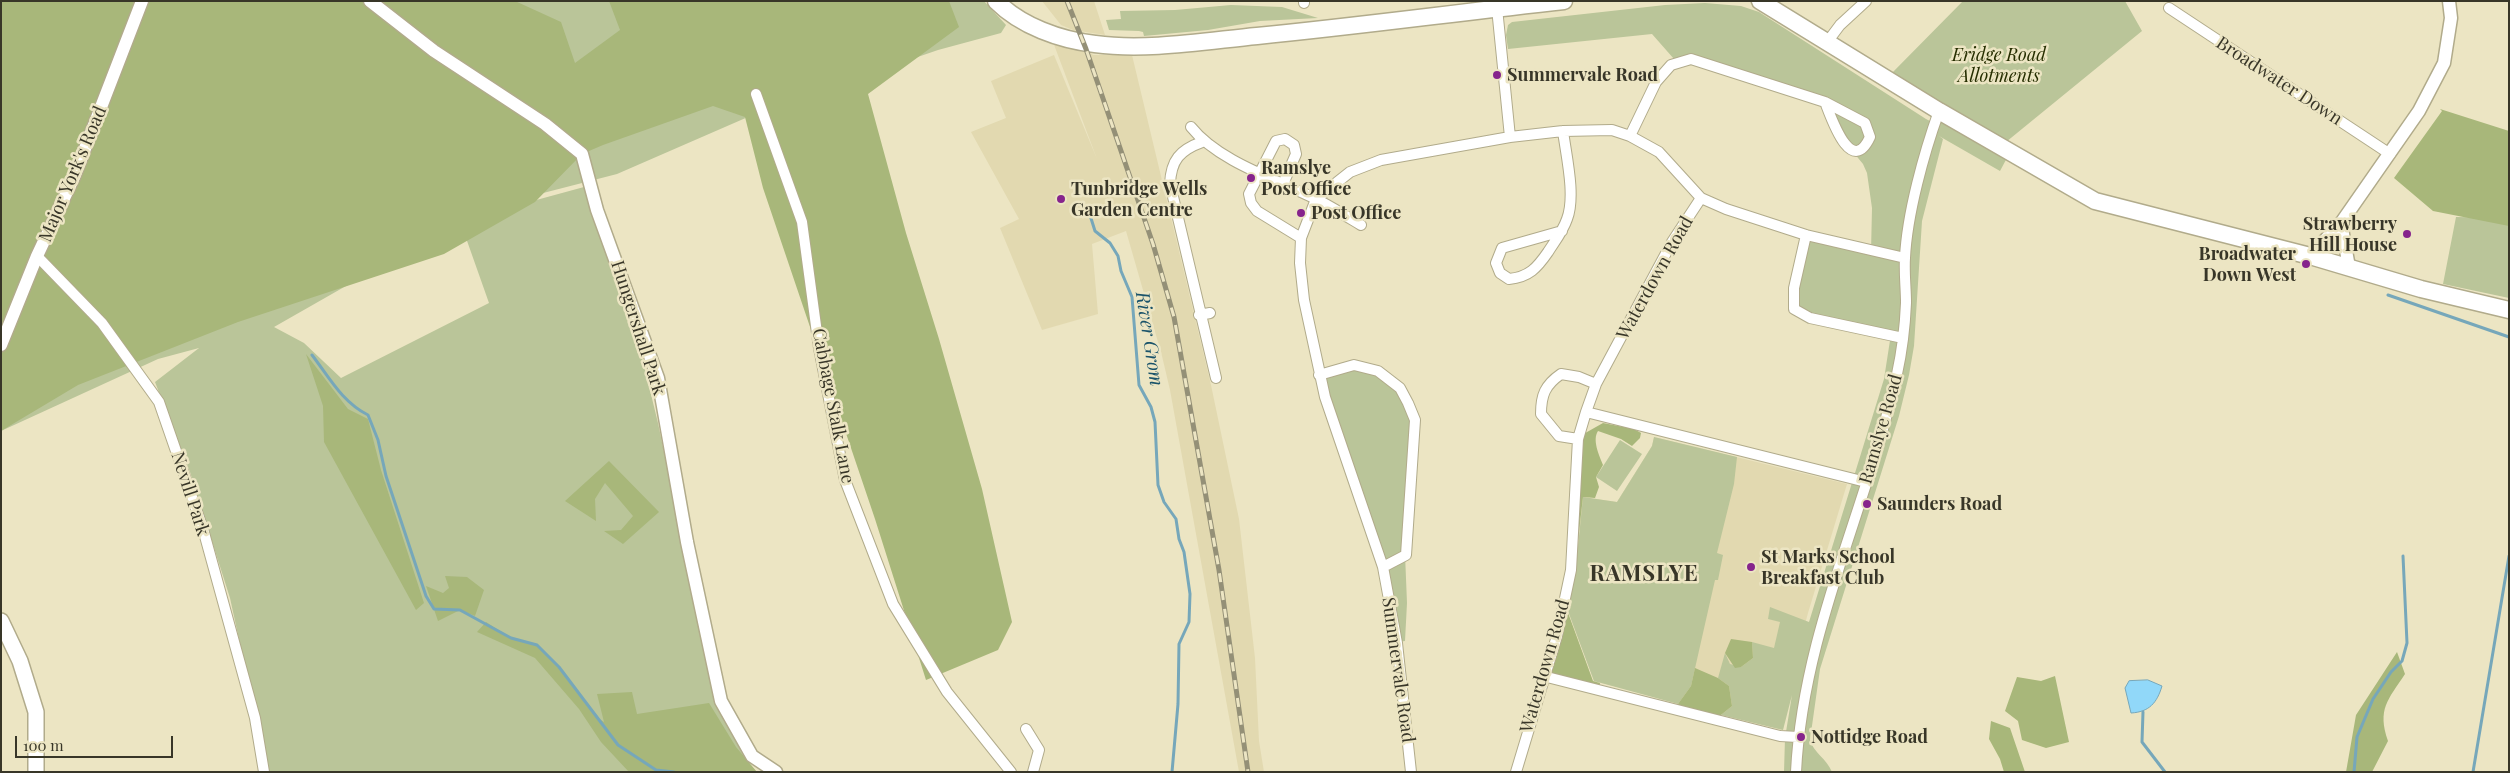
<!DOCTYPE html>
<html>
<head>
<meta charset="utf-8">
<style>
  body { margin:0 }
  #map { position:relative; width:2510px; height:773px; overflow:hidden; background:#ece5c3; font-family:"Playfair Display",serif }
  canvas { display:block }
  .frame { position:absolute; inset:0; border:2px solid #383628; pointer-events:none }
  .scale { position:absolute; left:15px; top:736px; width:158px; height:22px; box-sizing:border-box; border:2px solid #383628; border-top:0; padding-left:6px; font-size:15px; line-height:18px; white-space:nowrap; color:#383628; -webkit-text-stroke:4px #ece5c3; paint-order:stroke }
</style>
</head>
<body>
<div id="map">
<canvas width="2510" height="773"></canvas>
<div class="frame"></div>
<div class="scale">100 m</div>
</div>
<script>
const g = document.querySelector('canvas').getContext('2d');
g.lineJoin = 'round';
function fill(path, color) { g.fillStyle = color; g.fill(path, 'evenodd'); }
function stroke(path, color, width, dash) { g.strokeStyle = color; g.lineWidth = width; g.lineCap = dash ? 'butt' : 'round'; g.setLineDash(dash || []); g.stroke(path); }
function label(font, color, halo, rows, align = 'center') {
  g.font = font + ' "Playfair Display",serif'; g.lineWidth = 5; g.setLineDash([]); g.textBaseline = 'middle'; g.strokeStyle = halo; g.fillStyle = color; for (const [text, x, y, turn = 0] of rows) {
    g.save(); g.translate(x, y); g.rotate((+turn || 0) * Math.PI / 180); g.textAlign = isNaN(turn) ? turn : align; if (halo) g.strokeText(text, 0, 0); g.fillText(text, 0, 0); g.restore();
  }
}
fill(new Path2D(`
  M 1042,1 L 1094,1 L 1105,35 L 1073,30 L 1061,25 Z
  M 1053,42 L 1086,49 L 1093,55 L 1132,55 L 1211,385 L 1239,519 L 1255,658 L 1259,741 L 1264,772 L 1239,772 L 1170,390 L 1162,356 L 1126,231 L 1092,244 L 1098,314 L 1042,330 L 1000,228 L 1019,219 L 971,132 L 1006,118 L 991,81 L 1054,55 L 1097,159 Z
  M 1654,437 L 1847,484 L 1808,613 L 1790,681 L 1783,730 L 1594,681 L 1568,611 L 1576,566 L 1583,497 L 1617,502 L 1652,446 Z`), '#e2d9b0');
fill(new Path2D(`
  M 1,1 L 984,1 L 1006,25 L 1001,33 L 938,50 L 764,110 L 617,174 L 481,209 L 463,220 L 584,187 L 634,325 L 658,423 L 715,700 L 754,772 L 268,772 L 230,598 L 190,472 L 155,382 L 199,348 L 158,359 L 1,431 ZM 460,221 L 489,303 L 341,378 L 304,343 L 274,327 Z
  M 1963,1 L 2125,1 L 2142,31 L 2006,142 L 1891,74 Z
  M 1705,3 L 1741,6 L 1759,12 L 1926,119 L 1936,124 L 1940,117 L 2008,156 L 2000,171 L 1939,136 L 1943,139 L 1922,221 L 1914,346 L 1909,375 L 1899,416 L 1820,669 L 1810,740 C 1813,752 1827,759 1832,772 L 1784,772 L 1785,738 L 1792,695 L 1783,730 L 1721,715 L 1732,706 L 1729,686 L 1718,678 L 1725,653 L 1730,664 L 1741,667 L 1753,658 L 1752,642 L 1774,648 L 1780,622 L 1768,619 L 1770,607 L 1809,622 L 1884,379 L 1891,334 L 1836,322 L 1797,308 L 1795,299 L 1807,238 L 1871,252 L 1872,208 L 1867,173 L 1863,164 L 1849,147 L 1826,100 L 1674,59 L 1652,34 L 1508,49 L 1506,35 L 1508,25 L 1512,22 L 1665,5 Z
  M 1231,5 L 1282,7 L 1318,18 L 1260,21 L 1208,30 L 1144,36 L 1143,32 L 1139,31 L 1109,30 L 1106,20 L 1121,19 L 1120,11 L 1175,10 Z
  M 2456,217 L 2509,218 L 2509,298 L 2443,284 Z
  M 1354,367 L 1377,372 L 1399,389 L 1413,420 L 1405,554 L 1407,603 L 1405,641 L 1398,642 L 1393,613 L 1321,376 Z
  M 1654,437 L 1737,457 L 1734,484 L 1717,553 L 1723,555 L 1718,580 L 1715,580 L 1691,686 L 1678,704 L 1594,681 L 1568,611 L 1576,566 L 1583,497 L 1617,502 L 1652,446 Z
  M 1620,440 L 1642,454 L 1617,491 L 1596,477 Z`), '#bac599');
fill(new Path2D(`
  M 1,1 L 515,1 L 561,22 L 575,63 L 620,30 L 609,1 L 949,1 L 959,27 L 868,94 L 906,233 L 939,339 L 982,489 L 1012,622 L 998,650 L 926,680 L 875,519 L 763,188 L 745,117 L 713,106 L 603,145 L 582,154 L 535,202 L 444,254 L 238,322 L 78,385 L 1,431 Z
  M 2440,109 L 2509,131 L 2509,226 L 2433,211 L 2394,178 L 2442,111 Z
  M 306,354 L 348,409 L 368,419 L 381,470 L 424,603 L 416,610 L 324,442 L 323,406 Z
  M 1603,423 L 1634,429 L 1641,433 L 1640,438 L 1632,446 L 1621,439 L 1598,431 C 1592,440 1599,455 1603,465 L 1596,477 L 1599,487 L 1595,498 L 1583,497 L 1575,567 L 1567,610 L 1593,681 L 1600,683 L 1599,689 L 1545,675 L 1572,570 L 1580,436 Z
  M 609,461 L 659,512 L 623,544 L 604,531 L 621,530 L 633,516 L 605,483 L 595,499 L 596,521 L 565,501 Z
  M 445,576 L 467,577 L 484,590 L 475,616 L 460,610 L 438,621 L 426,586 L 443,593 L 449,588 Z
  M 486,622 L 511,638 L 537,645 L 559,667 L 595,716 L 604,722 L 597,694 L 632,692 L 637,714 L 709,703 L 736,747 L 757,772 L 629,772 L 601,742 L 579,709 L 535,658 L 477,632 Z
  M 1731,639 L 1752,642 L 1753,658 L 1741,667 L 1735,668 L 1725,653 Z
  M 2397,652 L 2405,674 C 2388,700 2377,709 2388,741 L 2372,772 L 2346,772 L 2356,715 Z
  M 1695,668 L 1718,678 L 1729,686 L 1732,706 L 1716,719 L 1677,709 L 1678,704 L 1691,686 Z
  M 2055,676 L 2069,742 L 2046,748 L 2022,740 L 2018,721 L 2005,711 L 2017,677 L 2041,681 Z
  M 1991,721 L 2010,728 L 2025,772 L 2004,772 L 2000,759 L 1989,739 Z`), '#a8b77a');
const water = new Path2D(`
  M 2148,680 L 2162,686 C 2157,703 2149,712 2131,713 L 2125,688 L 2129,681 Z`);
fill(water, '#91d8f9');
stroke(water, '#76a7ba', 1);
stroke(new Path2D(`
  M 1089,212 L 1095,231 L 1110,243 L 1118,256 L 1121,271 L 1132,297 L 1139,385 L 1151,407 L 1155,422 L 1158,485 L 1164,502 L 1176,519 L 1179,539 L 1184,552 L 1190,594 L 1189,622 L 1179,644 L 1178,704 L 1172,772
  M 2388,295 L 2509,337
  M 312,355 C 329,377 342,402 368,415 L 378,440 L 386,476 L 426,596 L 434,609 L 460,610 L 511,638 L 537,645 L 559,667 L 618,745 L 656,770 L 674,772
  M 2143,712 L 2142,742 L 2165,772
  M 2354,772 L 2357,737 L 2373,699 L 2391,672 L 2402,661 L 2407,643 L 2403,556
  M 2473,772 L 2509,556`), '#76a7ba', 3);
const minor = new Path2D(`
  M 1304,3 L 1304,1
  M 1497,8 L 1510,137
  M 2169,8 L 2390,154
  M 1828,41 L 1840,25 L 1866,1
  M 756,94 L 802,222 L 819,348 L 845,480 L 893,604 L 947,692 L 1011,772
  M 1191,127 C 1218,161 1275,179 1314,198 C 1330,206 1346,216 1361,225
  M 1630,136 L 1656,82 L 1671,65 L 1691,59 L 1825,102 L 1865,123 L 1870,137 C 1851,178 1831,117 1825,102
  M 1202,142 C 1180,150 1171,160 1170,184 L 1216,378
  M 1283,184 L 1296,154 L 1294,145 L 1285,139 L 1276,141 L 1249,194 L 1251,203 L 1257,211 L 1301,238
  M 1562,231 L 1502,248 L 1496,263 L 1500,273 L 1509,279 C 1529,277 1537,268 1548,252 C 1555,241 1563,231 1567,219 C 1576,196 1566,155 1563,131
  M 1806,235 L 1794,288 L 1794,309 L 1810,318 L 1903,338
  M 37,256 L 102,323 L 159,402 L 203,529 L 255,718 L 264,772
  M 1199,315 L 1210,313
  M 1319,375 L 1354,365 L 1378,371 L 1400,388 L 1408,403 L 1415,420 L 1406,555 L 1383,567
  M 1586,412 L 1866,482
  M 1578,439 L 1559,436 L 1541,414 C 1541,395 1545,385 1561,374 L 1579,377 L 1596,384
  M 1543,676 L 1780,736 L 1798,737
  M 1026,729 L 1039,750 L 1033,772
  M 1411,772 L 1397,643 L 1383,567 L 1325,397 L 1304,300 L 1300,263 L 1301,238 L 1316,199 L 1350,172 L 1381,160 L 1510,137 L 1563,131 L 1612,130 L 1630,136 L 1659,152 L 1701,198 L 1726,209 L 1806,235 L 1905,258
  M 1516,772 L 1557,636 L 1571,570 L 1578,439 L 1586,412 L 1596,384 L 1672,242 L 1701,198
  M 1796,772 C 1803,631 1867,509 1897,374 C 1902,351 1905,327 1906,303 C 1906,288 1904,273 1905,258 C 1907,214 1924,153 1939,111`);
const tertiary = new Path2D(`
  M 370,1 L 434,51 L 545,124 L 582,154 L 597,210 L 658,378 L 687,542 L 721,701 L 752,756 L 776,772
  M 2341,223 L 2349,267
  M 2310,256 L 2341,223 L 2419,111 L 2444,63 L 2451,18 L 2449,1
  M 1,345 L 37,256 L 74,177 L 142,1`);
const primary = new Path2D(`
  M 1,621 L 20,661 L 36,712 L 36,772`);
const trunk = new Path2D(`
  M 996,1 C 1021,26 1060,40 1095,44 C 1146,51 1205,41 1257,36 C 1359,26 1462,12 1564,1
  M 1760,1 L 1939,111 L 2095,201 L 2310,256 L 2421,289 L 2509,310`);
stroke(minor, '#b1ab8b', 12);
stroke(tertiary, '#b1ab8b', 15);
stroke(primary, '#b1ab8b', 18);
stroke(trunk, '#b1ab8b', 19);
stroke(minor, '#fff', 10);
stroke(tertiary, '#fff', 12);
stroke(primary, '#fff', 15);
stroke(trunk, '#fff', 16);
const rail = new Path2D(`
  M 1067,1 L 1086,49 L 1153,244 L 1174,317 L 1219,570 L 1248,772`);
stroke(rail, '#949077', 5);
stroke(rail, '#ece5c3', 3, [9]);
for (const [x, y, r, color] of [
  [1497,75,5,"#86248c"],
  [1251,178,5,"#86248c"],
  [1061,199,5,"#86248c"],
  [1301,213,5,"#86248c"],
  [2407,234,5,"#86248c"],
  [2306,264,5,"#86248c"],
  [1867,504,5,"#86248c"],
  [1751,567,5,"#86248c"],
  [1801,737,5,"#86248c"]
]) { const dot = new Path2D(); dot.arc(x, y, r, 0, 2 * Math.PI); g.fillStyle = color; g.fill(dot); stroke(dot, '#ece5c3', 2); }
label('italic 18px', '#262e00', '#ece5c3', [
  ["Eridge Road",1999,55],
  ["Allotments",1999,76]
]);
label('bold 18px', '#383628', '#ece5c3', [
  ["Summervale Road",1507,75],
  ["Ramslye",1261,168],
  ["Post Office",1261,189],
  ["Tunbridge Wells",1071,189],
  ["Garden Centre",1071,210],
  ["Post Office",1311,213],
  ["Strawberry",2397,224,"right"],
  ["Hill House",2397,245,"right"],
  ["Broadwater",2296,254,"right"],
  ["Down West",2296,275,"right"],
  ["Saunders Road",1877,504],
  ["St Marks School",1761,557],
  ["Breakfast Club",1761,578],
  ["Nottidge Road",1811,737]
], 'left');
label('18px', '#383628', '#ece5c3', [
  ["Broadwater Down",2279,81,33],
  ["Major York's Road",73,174,-67],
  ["Waterdown Road",1655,278,-61],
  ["Hungershall Park",638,328,72],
  ["Cabbage Stalk Lane",833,406,79],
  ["Ramslye Road",1881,429,-74],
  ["Nevill Park",190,494,72],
  ["Waterdown Road",1545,666,-74],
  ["Summervale Road",1398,670,82]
]);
label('italic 19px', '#1a536a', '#ece5c3', [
  ["River Grom",1149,339,81]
]);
g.letterSpacing = '1px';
label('bold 22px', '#383628', '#ece5c3', [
  ["RAMSLYE",1644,574]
]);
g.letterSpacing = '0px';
</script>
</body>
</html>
